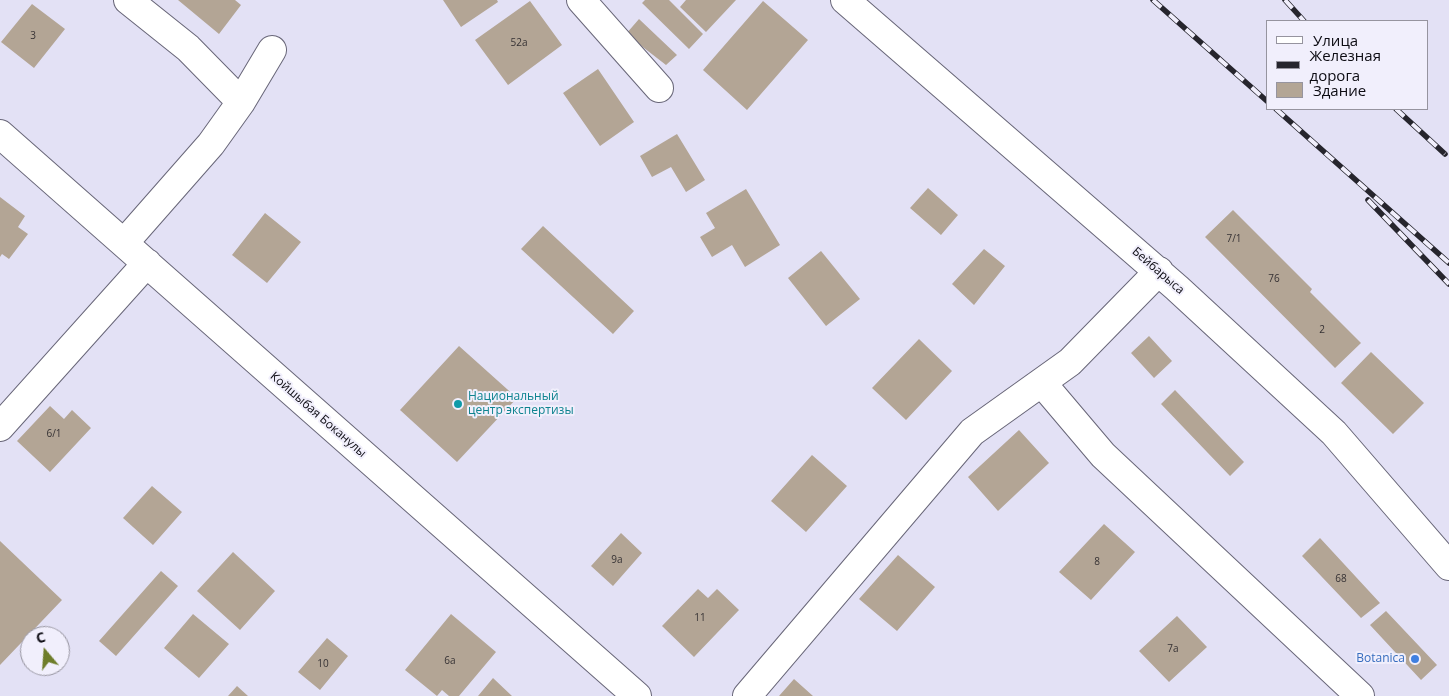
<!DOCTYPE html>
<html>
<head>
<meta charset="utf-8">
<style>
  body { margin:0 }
  #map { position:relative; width:1449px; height:696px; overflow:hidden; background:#e3e1f5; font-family:"Open Sans",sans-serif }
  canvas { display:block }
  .legend { position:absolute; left:1266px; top:20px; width:162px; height:90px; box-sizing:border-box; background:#f1effc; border:1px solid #96949f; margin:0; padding:6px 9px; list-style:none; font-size:15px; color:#0d0c13 }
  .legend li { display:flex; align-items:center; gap:10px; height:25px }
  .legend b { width:25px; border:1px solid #96949f }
  .north { position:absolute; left:20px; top:626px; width:50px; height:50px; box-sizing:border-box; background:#f1effc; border:1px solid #96949f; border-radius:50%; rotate:342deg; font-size:14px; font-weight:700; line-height:20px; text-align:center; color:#0d0c13 }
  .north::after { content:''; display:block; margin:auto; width:18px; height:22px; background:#6e7d2b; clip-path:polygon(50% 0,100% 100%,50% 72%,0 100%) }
</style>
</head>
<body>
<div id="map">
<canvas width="1449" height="696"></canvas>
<ul class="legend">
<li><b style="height:6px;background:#fff"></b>Улица</li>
<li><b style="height:6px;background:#26252d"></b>Железная дорога</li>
<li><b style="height:14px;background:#b3a595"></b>Здание</li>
</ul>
<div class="north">С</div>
</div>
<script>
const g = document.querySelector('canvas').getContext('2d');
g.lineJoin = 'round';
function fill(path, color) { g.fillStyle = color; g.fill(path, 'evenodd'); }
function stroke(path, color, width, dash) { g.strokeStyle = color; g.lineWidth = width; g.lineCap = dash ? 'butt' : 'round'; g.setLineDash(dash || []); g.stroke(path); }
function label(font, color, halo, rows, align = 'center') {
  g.font = font + ' "Open Sans",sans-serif'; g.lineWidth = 4; g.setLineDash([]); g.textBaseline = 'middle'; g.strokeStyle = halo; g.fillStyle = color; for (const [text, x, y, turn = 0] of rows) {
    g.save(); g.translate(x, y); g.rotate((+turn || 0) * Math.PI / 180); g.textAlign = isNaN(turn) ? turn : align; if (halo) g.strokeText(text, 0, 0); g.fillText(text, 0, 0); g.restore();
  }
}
fill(new Path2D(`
  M 178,0 L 235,0 L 241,5 L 219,34 Z
  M 443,0 L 497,0 L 498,2 L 461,27 Z
  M 645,0 L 669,0 L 703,34 L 689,49 L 642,3 Z
  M 686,0 L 736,0 L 706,32 L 680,7 Z
  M 530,1 L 562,45 L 508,85 L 475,40 Z
  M 763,1 L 808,40 L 747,110 L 703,70 Z
  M 32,4 L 65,29 L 34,68 L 1,42 Z
  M 639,19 L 677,55 L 666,65 L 626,34 Z
  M 598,69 L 634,122 L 600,146 L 563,93 Z
  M 677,134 L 705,180 L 686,192 L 671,167 L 652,177 L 640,156 Z
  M 928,188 L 958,215 L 941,235 L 910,208 Z
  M 746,189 L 780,245 L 745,267 L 732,245 L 712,257 L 700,237 L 715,228 L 706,213 Z
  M 0,197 L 25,216 L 18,227 L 28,234 L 9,259 L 2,254 L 0,257 Z
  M 1233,210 L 1312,289 L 1310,292 L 1361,343 L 1335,368 L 1205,237 Z
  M 265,213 L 301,242 L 267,283 L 232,255 Z
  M 543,226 L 634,311 L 613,334 L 521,249 Z
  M 984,249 L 1005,266 L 974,305 L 952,284 Z
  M 821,251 L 860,299 L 826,326 L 788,278 Z
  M 1149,336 L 1172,361 L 1154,378 L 1131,353 Z
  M 919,339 L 952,371 L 906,420 L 872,388 Z
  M 459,346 L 517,398 L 457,462 L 400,410 Z
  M 1371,352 L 1424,403 L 1393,434 L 1341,383 Z
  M 1175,390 L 1244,462 L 1230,476 L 1161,404 Z
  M 50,406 L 64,419 L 72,410 L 91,428 L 50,472 L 17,441 Z
  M 1019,430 L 1049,463 L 998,511 L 968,477 Z
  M 812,455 L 847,486 L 806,532 L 771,501 Z
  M 152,486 L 182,512 L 153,545 L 123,518 Z
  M 1104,524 L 1135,552 L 1091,600 L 1059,572 Z
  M 621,533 L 642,553 L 613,586 L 591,566 Z
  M 1320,538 L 1380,603 L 1361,618 L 1302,556 Z
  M 0,541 L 62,600 L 0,665 Z
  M 233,552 L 275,591 L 240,630 L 197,591 Z
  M 898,555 L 935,587 L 897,631 L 859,599 Z
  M 161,571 L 178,586 L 116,656 L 99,641 Z
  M 698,589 L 708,598 L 717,589 L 739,610 L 694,657 L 662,626 Z
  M 1386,611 L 1437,665 L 1421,680 L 1370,625 Z
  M 193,614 L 229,644 L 199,678 L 164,648 Z
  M 451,614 L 496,652 L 459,696 L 449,696 L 442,690 L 437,696 L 405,670 Z
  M 1177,616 L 1207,647 L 1169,682 L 1139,651 Z
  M 327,638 L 348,656 L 320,690 L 298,672 Z
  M 493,678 L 512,696 L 478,696 Z
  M 794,679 L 813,696 L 779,696 Z
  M 237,686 L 248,696 L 228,696 Z`), '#b3a595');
const minor = new Path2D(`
  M 128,0 L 188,48 L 241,102
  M 581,0 L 659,88
  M 845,0 L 1177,288 L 1334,433 L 1449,566
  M 0,134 L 637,696
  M 124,243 L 211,144 L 241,102 L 272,50
  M 1042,383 L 1103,455 L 1360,696
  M 0,427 L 147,263
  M 747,696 L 972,432 L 1070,362 L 1159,271`);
stroke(minor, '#686678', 30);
stroke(minor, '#fff', 28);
const rail = new Path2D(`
  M 1153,0 L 1268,102
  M 1285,0 L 1304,21
  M 1276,109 L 1449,263
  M 1396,109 L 1445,154
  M 1368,200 L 1449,284`);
stroke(rail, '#26252d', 5.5);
stroke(rail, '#f1effc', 4, [11]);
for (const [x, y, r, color] of [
  [458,404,5,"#0f9aa8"],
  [1415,659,5,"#3f7fe0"]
]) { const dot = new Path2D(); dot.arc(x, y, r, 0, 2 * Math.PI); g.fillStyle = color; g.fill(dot); stroke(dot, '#f1effc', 2); }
label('10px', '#363234', null, [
  ["3",33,36],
  ["52а",519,43],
  ["7/1",1234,239],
  ["76",1274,279],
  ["2",1322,330],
  ["6/1",54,434],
  ["9а",617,560],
  ["8",1097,562],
  ["68",1341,579],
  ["11",700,618],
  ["7а",1173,649],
  ["6а",450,661],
  ["10",323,664]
]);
label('12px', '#0d0c13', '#f1effc', [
  ["Бейбарыса",1158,271,41],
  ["Койшыбая Боканулы",318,415,41]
]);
label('12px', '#0d838f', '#f1effc', [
  ["Национальный",468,397],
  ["центр экспертизы",468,411]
], 'left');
label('12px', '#366cbe', '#f1effc', [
  ["Botanica",1405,659]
], 'right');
</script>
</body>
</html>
